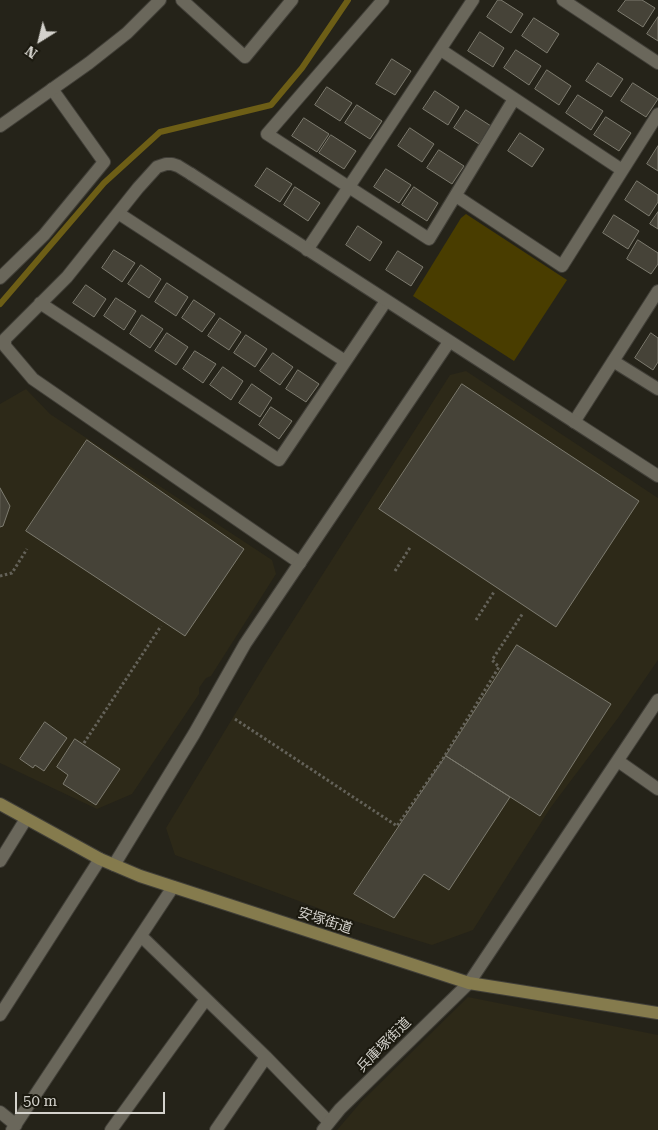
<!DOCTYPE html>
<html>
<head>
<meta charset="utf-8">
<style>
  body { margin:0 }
  #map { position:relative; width:658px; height:1130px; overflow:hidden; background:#252319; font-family:"Roboto Serif",serif }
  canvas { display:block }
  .north { position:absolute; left:15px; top:15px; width:50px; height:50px; -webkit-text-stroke:4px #1b190f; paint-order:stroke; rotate:216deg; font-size:14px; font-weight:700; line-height:20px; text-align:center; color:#d4d2cc }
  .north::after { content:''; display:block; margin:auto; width:18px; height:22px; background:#d4d2cc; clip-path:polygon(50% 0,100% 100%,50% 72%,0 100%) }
  .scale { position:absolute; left:15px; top:1092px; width:150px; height:22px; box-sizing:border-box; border:2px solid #d4d2cc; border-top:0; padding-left:6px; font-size:15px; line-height:18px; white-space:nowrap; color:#d4d2cc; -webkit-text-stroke:4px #1b190f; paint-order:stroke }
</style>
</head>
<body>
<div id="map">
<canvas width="658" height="1130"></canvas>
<div class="north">N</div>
<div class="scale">50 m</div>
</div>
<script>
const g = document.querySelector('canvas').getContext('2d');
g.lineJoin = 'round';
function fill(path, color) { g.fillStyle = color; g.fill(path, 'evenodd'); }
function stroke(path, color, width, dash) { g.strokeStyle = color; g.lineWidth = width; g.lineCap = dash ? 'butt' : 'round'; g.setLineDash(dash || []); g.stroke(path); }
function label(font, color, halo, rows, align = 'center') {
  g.font = font + ' "Roboto Serif","Noto Sans JP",serif'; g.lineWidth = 4; g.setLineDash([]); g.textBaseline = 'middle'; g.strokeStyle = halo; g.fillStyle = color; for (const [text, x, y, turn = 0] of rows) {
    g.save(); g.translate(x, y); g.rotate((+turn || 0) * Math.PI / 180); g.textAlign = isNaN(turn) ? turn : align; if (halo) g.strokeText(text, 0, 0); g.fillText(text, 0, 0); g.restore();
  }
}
fill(new Path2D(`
  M 466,371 L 658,498 L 658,660 L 618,718 L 551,807 L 473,930 L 432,945 L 342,917 L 175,855 L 166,828 L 266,663 L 450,375 Z
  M 26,389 L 50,414 L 272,560 L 276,574 L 211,676 L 206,678 L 199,688 L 199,694 L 132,794 L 97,809 L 0,763 L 0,404 Z
  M 468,997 L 658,1035 L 658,1130 L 337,1130 L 361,1102 Z`), '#2d2918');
fill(new Path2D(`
  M 466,214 L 567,280 L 514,361 L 413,296 L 461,218 Z`), '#493d00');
stroke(new Path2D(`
  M 0,304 L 104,183 L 160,132 L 271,105 L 302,68 L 348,0`), '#6d5e16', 6);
const building = new Path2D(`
  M 498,0 L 501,0 L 523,14 L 511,33 L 487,17 Z
  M 626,0 L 642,0 L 655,8 L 643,27 L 618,11 Z
  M 658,17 L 658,41 L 647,34 Z
  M 534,18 L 559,34 L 547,53 L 522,36 Z
  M 480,32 L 504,48 L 493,67 L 468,51 Z
  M 516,50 L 541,66 L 529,85 L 504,68 Z
  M 392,59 L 411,71 L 395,95 L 376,84 Z
  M 598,63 L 623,79 L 611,97 L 586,81 Z
  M 547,70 L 571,86 L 559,105 L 535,89 Z
  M 633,83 L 658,99 L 646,117 L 621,101 Z
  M 327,87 L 352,103 L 340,121 L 315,105 Z
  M 435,91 L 459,107 L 448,125 L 423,109 Z
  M 578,95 L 603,111 L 591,130 L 566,113 Z
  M 357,105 L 382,121 L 370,139 L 345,123 Z
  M 466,110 L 491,126 L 479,144 L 454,128 Z
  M 606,117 L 631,133 L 619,151 L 594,135 Z
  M 304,118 L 329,134 L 317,152 L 292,136 Z
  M 410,128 L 434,144 L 422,162 L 398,146 Z
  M 520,133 L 544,149 L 532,167 L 508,151 Z
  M 331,135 L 356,151 L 344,169 L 319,153 Z
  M 658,146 L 658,171 L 647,164 Z
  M 439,150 L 464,166 L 452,184 L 427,168 Z
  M 267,168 L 292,184 L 280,202 L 255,186 Z
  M 386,169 L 411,185 L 399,203 L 374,187 Z
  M 637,181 L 658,195 L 658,202 L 649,216 L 625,200 Z
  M 295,187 L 320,203 L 308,221 L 284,205 Z
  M 414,187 L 438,203 L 427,221 L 402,205 Z
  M 658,212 L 658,229 L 650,224 Z
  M 614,215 L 639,231 L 628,249 L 603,233 Z
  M 358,226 L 382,242 L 370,261 L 346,245 Z
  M 638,240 L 658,253 L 658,264 L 651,274 L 627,259 Z
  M 114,250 L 135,263 L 122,282 L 102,268 Z
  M 398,251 L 423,267 L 411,286 L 386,270 Z
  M 141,265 L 161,279 L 149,298 L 128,284 Z
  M 167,283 L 188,297 L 176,316 L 155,302 Z
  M 86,285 L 106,299 L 94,317 L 73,303 Z
  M 116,298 L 136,311 L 124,330 L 104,316 Z
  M 194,300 L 215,314 L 202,332 L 182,318 Z
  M 142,315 L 163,329 L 150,348 L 130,334 Z
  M 220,318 L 241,332 L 229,350 L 208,336 Z
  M 167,333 L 188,347 L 176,365 L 155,351 Z
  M 651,333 L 658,338 L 658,362 L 653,370 L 635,358 Z
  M 246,335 L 267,349 L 255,367 L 234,353 Z
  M 195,351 L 216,364 L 203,383 L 183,369 Z
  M 273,353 L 293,367 L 280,385 L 260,371 Z
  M 223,367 L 243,381 L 231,400 L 210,385 Z
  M 298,370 L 319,384 L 306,402 L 286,389 Z
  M 252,384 L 272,398 L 260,417 L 239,403 Z
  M 462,384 L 639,501 L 556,627 L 379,509 Z
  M 271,407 L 292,421 L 279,439 L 259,425 Z
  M 87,440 L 244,549 L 185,636 L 26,531 Z
  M 0,488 L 10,506 L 3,526 L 0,527 Z
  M 517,645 L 611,704 L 540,816 L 446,756 Z
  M 45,722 L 67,738 L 44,771 L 35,765 L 33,768 L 20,759 Z
  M 75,739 L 120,769 L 96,805 L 63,784 L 68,775 L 57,767 Z
  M 446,756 L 510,797 L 449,890 L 424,874 L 394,918 L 354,894 Z`);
fill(building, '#464338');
stroke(building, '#7d7b6f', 1);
const minor = new Path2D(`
  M 182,0 L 245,57 L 292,0
  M 383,0 L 267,134 L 429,239 L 514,99
  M 563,0 L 658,63
  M 441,50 L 622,170
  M 191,174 L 178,166 L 172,164 L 166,164 L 157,167 L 138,188 L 67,277 L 5,339 L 5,346 L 33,379 L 300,563
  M 456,196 L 562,266 L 658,114
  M 118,213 L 345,361
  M 307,250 L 473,0
  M 0,278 L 44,235 L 104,162 L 52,89
  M 40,303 L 279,460 L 386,301
  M 613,361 L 658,389
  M 574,422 L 658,291
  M 618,761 L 658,789
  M 0,861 L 26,819
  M 141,936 L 266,1057 L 329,1122
  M 469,983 L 658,700
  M 0,1015 L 100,859
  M 0,1112 L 16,1125
  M 12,1130 L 173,887
  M 111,1130 L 206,999
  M 216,1130 L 266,1057`);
const tertiary = new Path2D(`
  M 0,126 L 89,63 L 127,33 L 160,0
  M 191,174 L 658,476
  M 114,865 L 194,734 L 245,644 L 449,342
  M 323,1130 L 340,1109 L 469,983`);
const secondary = new Path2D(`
  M 0,804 L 100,859 L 140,876 L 469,983 L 658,1013`);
stroke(minor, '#413f38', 14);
stroke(tertiary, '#413f38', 14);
stroke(secondary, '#413f38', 14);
stroke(new Path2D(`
  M 395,571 L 411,546
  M 0,576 L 12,573 L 27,549
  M 476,620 L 494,592
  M 235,719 L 397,826 L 441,762 L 499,667 L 492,660 L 523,613
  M 84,743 L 161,626`), '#646259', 3, [2.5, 2.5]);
stroke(minor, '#6a675b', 12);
stroke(tertiary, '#6a675b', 12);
stroke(secondary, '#857b4d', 12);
label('14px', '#d4d2cc', '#1b190f', [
  ["安塚街道",325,921,18],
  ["兵庫塚街道",384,1045,-45]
]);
</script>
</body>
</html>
